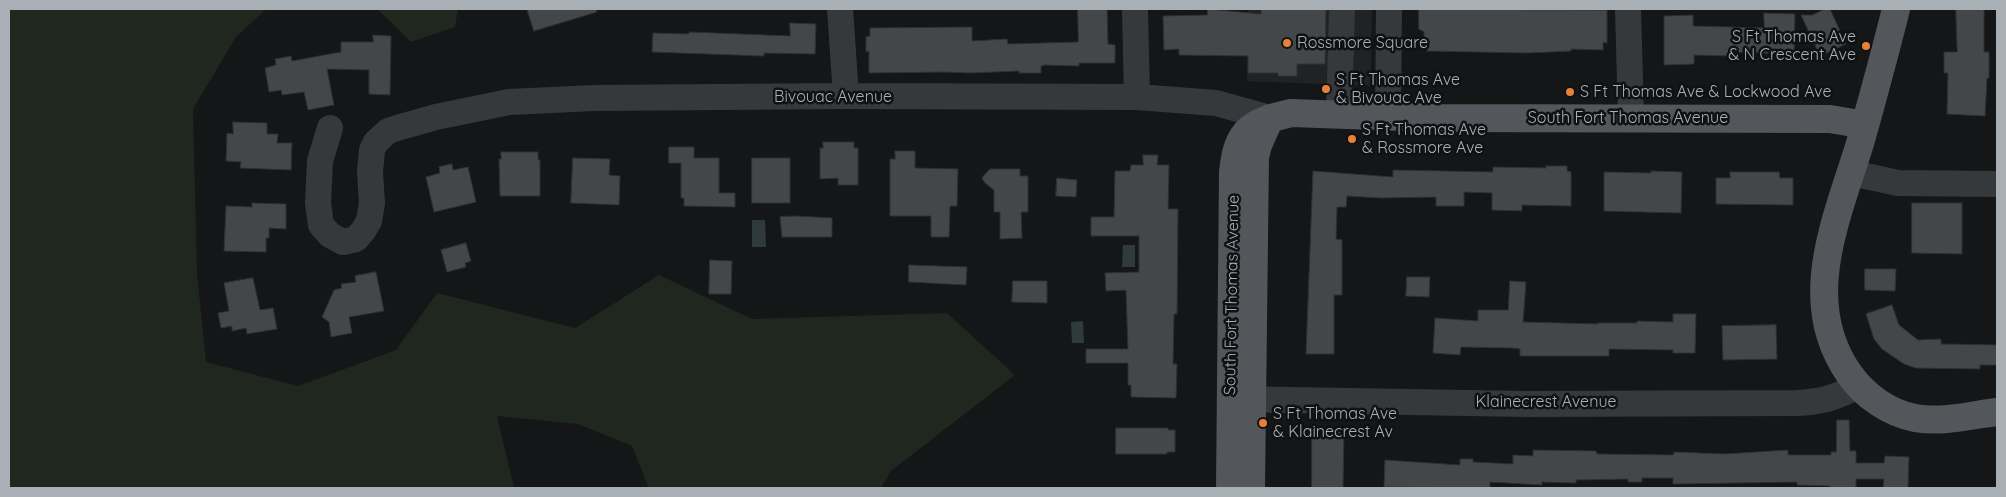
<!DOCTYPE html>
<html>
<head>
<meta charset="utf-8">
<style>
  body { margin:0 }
  #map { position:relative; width:2006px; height:497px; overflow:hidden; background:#151617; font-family:Quicksand,sans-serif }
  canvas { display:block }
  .frame { position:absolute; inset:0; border:10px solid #a8b0b6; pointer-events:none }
</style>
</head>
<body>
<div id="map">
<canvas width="2006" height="497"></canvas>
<div class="frame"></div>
</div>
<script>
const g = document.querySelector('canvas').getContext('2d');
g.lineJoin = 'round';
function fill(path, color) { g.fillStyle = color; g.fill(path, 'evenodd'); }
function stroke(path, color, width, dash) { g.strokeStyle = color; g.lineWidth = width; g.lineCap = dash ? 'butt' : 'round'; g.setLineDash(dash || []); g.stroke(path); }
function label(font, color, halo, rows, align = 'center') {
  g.font = font + ' Quicksand,sans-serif'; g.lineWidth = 5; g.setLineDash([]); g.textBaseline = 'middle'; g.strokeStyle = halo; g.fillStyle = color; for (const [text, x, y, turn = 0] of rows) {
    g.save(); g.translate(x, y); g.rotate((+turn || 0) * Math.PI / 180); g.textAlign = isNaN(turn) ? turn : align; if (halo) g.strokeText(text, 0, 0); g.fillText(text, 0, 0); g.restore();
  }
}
fill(new Path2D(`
  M 1248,9 L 1372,9 L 1371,86 L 1247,81 Z`), '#212224');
fill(new Path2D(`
  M 9,9 L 266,9 L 236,37 L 193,109 L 197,273 L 206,362 L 298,386 L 396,350 L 437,293 L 575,328 L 659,275 L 752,319 L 947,313 L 1015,375 L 891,471 L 881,488 L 649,488 L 632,446 L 578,424 L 497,416 L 514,488 L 9,488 Z
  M 377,9 L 458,9 L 455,27 L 411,42 Z`), '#20271f');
fill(new Path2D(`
  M 752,220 L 765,220 L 766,247 L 752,247 Z
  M 1123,245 L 1135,245 L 1135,267 L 1122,267 Z
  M 1083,321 L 1084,343 L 1072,343 L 1071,322 Z`), '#2e3a3c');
const building = new Path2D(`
  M 527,9 L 596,9 L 597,12 L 534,31 Z
  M 1078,9 L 1107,9 L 1108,44 L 1115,45 L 1115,63 L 1079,63 L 1079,66 L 1045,65 L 1041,66 L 1041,73 L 1019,73 L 1019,71 L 971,73 L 944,72 L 869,73 L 869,51 L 866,52 L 866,37 L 870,36 L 870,28 L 972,27 L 972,41 L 1007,39 L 1008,44 L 1078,42 Z
  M 1208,9 L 1261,14 L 1261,9 L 1326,9 L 1325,64 L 1297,64 L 1297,76 L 1278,76 L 1278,73 L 1248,73 L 1248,56 L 1179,55 L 1179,49 L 1164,50 L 1163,16 L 1207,15 Z
  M 1419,9 L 1607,10 L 1607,43 L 1603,42 L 1603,50 L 1571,49 L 1571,51 L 1528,53 L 1427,51 L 1427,46 L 1424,46 L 1424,32 L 1419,29 Z
  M 1825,9 L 1830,9 L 1846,44 L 1820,56 L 1801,15 L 1812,15 Z
  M 1956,9 L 1984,9 L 1984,52 L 1989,52 L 1989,78 L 1987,78 L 1985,116 L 1947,114 L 1948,73 L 1944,73 L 1944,52 L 1957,52 Z
  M 1764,13 L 1795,14 L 1794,54 L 1730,52 L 1730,56 L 1694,55 L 1694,64 L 1664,65 L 1664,16 L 1693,15 L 1693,26 L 1764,28 Z
  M 790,23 L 816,24 L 815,54 L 764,53 L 764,56 L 652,52 L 653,33 L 689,34 L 689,32 L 790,36 Z
  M 373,35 L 391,36 L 390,95 L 369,94 L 369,70 L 327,69 L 334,105 L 308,110 L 304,92 L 282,95 L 281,90 L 269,92 L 265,68 L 276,65 L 275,59 L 291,56 L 292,61 L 341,52 L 341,42 L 373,42 Z
  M 233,122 L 267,123 L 267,134 L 278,134 L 277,143 L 292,143 L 291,170 L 240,168 L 241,162 L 226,161 L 227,133 L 233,134 Z
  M 823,142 L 854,142 L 854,148 L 858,148 L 858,185 L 838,185 L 838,178 L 820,179 L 820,148 L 823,148 Z
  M 669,147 L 694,147 L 694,158 L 719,158 L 719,193 L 735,193 L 735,207 L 684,206 L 684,198 L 681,198 L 681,163 L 669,163 Z
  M 895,151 L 915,151 L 915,168 L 958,169 L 957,206 L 950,206 L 949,237 L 931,237 L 931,216 L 890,216 L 890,159 L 895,159 Z
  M 501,152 L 538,152 L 538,160 L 540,160 L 540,196 L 500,196 L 499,159 L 501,159 Z
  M 1143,155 L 1158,155 L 1157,165 L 1169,165 L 1168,209 L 1178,209 L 1177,314 L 1174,314 L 1173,364 L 1177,364 L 1176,398 L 1131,397 L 1131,385 L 1128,385 L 1128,363 L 1086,363 L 1086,349 L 1128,349 L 1126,290 L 1106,291 L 1105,273 L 1139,272 L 1139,236 L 1091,236 L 1091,217 L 1114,217 L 1115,171 L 1130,171 L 1131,165 L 1143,165 Z
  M 573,158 L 610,159 L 609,175 L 620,176 L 619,205 L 571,203 Z
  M 752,158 L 790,158 L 790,203 L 752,203 Z
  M 452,164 L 453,170 L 468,167 L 476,202 L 434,212 L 426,177 L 440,173 L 439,167 Z
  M 1546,166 L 1567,166 L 1567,171 L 1571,172 L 1571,206 L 1522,205 L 1522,211 L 1492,210 L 1492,193 L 1464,192 L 1464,206 L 1436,206 L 1436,197 L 1381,198 L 1347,196 L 1346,207 L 1337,207 L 1336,239 L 1342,240 L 1342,295 L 1334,295 L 1334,354 L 1306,354 L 1313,171 L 1393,177 L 1393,170 L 1493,172 L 1493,167 L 1546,168 Z
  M 990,169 L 1020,169 L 1020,176 L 1028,176 L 1028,212 L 1021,212 L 1022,238 L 1000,239 L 1000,212 L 994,212 L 994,190 L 985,183 L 982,178 Z
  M 1651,171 L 1682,172 L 1681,213 L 1604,211 L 1604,172 L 1651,173 Z
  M 1730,172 L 1779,172 L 1780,178 L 1793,178 L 1793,205 L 1716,204 L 1716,178 L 1730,178 Z
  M 1057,178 L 1077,180 L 1076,197 L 1056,196 Z
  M 252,203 L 286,204 L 286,229 L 269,228 L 269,238 L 266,238 L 266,252 L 224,251 L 226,206 L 252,207 Z
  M 1912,203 L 1962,203 L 1962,254 L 1912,253 Z
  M 795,216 L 832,218 L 832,237 L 782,237 L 780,217 Z
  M 466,243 L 471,261 L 465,263 L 466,267 L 447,272 L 441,250 Z
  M 710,260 L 732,261 L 731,294 L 709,294 Z
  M 909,265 L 967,267 L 966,285 L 909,282 Z
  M 1865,269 L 1896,269 L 1895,291 L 1865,290 Z
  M 376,272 L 384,311 L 349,317 L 352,333 L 331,337 L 329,322 L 322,317 L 334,290 L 342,288 L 341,284 L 356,282 L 355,276 Z
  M 1407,277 L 1430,277 L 1429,297 L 1406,296 Z
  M 253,278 L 260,310 L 273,308 L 277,329 L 247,334 L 246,328 L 232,331 L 232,326 L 221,328 L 218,313 L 229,311 L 224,283 Z
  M 1013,281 L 1047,281 L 1047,303 L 1012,302 Z
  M 1510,281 L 1526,282 L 1523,322 L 1598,324 L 1598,323 L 1637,323 L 1637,321 L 1673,322 L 1673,314 L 1696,314 L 1695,353 L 1673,353 L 1673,350 L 1609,349 L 1609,356 L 1520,356 L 1520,349 L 1513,348 L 1461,347 L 1460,355 L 1433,353 L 1435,318 L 1478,321 L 1478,310 L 1508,310 Z
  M 1892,305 L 1899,325 L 1918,340 L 1941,339 L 1941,344 L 1997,345 L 1997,365 L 1980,365 L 1980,369 L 1916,368 L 1904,364 L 1882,349 L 1874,339 L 1866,314 Z
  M 1776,325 L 1777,359 L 1723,360 L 1722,326 Z
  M 1837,420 L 1849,420 L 1850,451 L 1856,451 L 1856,463 L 1884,463 L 1885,456 L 1909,457 L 1908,488 L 1883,488 L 1884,479 L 1856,479 L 1856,488 L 1830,488 L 1830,486 L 1797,485 L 1797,482 L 1673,484 L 1673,478 L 1642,478 L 1642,482 L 1628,482 L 1628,479 L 1576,480 L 1576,483 L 1542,482 L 1542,485 L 1490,482 L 1490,488 L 1384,487 L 1385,460 L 1460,465 L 1460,459 L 1473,459 L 1473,462 L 1513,464 L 1513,455 L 1533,456 L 1533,450 L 1596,451 L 1597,454 L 1673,455 L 1674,452 L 1725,454 L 1788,450 L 1788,455 L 1831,455 L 1831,452 L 1836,452 Z
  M 1116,428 L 1168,428 L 1168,430 L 1175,430 L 1175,452 L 1167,452 L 1167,454 L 1116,454 Z
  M 1312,432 L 1344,432 L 1343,488 L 1312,488 Z`);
fill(building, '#44474a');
stroke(building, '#2f3033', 1);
stroke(new Path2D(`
  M 840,9 L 846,96
  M 1135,9 L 1137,97
  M 1628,9 L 1631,118
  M 1339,114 L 1342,9
  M 1388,116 L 1389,9
  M 330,128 L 320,161 L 318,203 L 321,225 L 330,235 L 343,242 L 356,239 L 363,231 L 369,221 L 372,203 L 370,172 L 372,150 L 376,142 L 388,131 L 397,128 L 436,117 L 509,102 L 594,98 L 846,96 L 1137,97 L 1216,103 L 1270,118
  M 1852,173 L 1898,183 L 1997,184
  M 1231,399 L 1527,404 L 1796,403 C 1822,402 1834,398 1858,386`), '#36393c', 26);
stroke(new Path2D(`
  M 1896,9 C 1885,53 1873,97 1861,140 C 1838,217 1797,301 1850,375 C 1865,396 1889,413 1915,418 C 1943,423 1970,415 1997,412
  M 1230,488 L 1233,172 C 1237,129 1252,122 1291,113 L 1432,118 L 1830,119 L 1865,125
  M 1251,488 L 1255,157 L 1258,145 L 1270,118`), '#53565b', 28);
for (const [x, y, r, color] of [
  [1287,43,5,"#e8803c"],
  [1866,46,5,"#e8803c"],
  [1326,89,5,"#e8803c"],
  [1570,92,5,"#e8803c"],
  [1352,139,5,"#e8803c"],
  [1263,423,5,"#e8803c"]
]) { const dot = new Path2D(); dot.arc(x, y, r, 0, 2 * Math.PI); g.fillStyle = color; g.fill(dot); stroke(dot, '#101112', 2); }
label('16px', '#a8b0b6', '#101112', [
  ["S Ft Thomas Ave",1856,37,"right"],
  ["& N Crescent Ave",1856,55,"right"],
  ["Rossmore Square",1297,43],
  ["S Ft Thomas Ave",1336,80],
  ["& Bivouac Ave",1336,98],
  ["S Ft Thomas Ave & Lockwood Ave",1580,92],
  ["S Ft Thomas Ave",1362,130],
  ["& Rossmore Ave",1362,148],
  ["S Ft Thomas Ave",1273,414],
  ["& Klainecrest Av",1273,432]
], 'left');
label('16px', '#a8b0b6', '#101112', [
  ["Bivouac Avenue",833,97],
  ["South Fort Thomas Avenue",1628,118],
  ["South Fort Thomas Avenue",1232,295,-89],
  ["Klainecrest Avenue",1546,402]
]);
</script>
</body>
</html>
